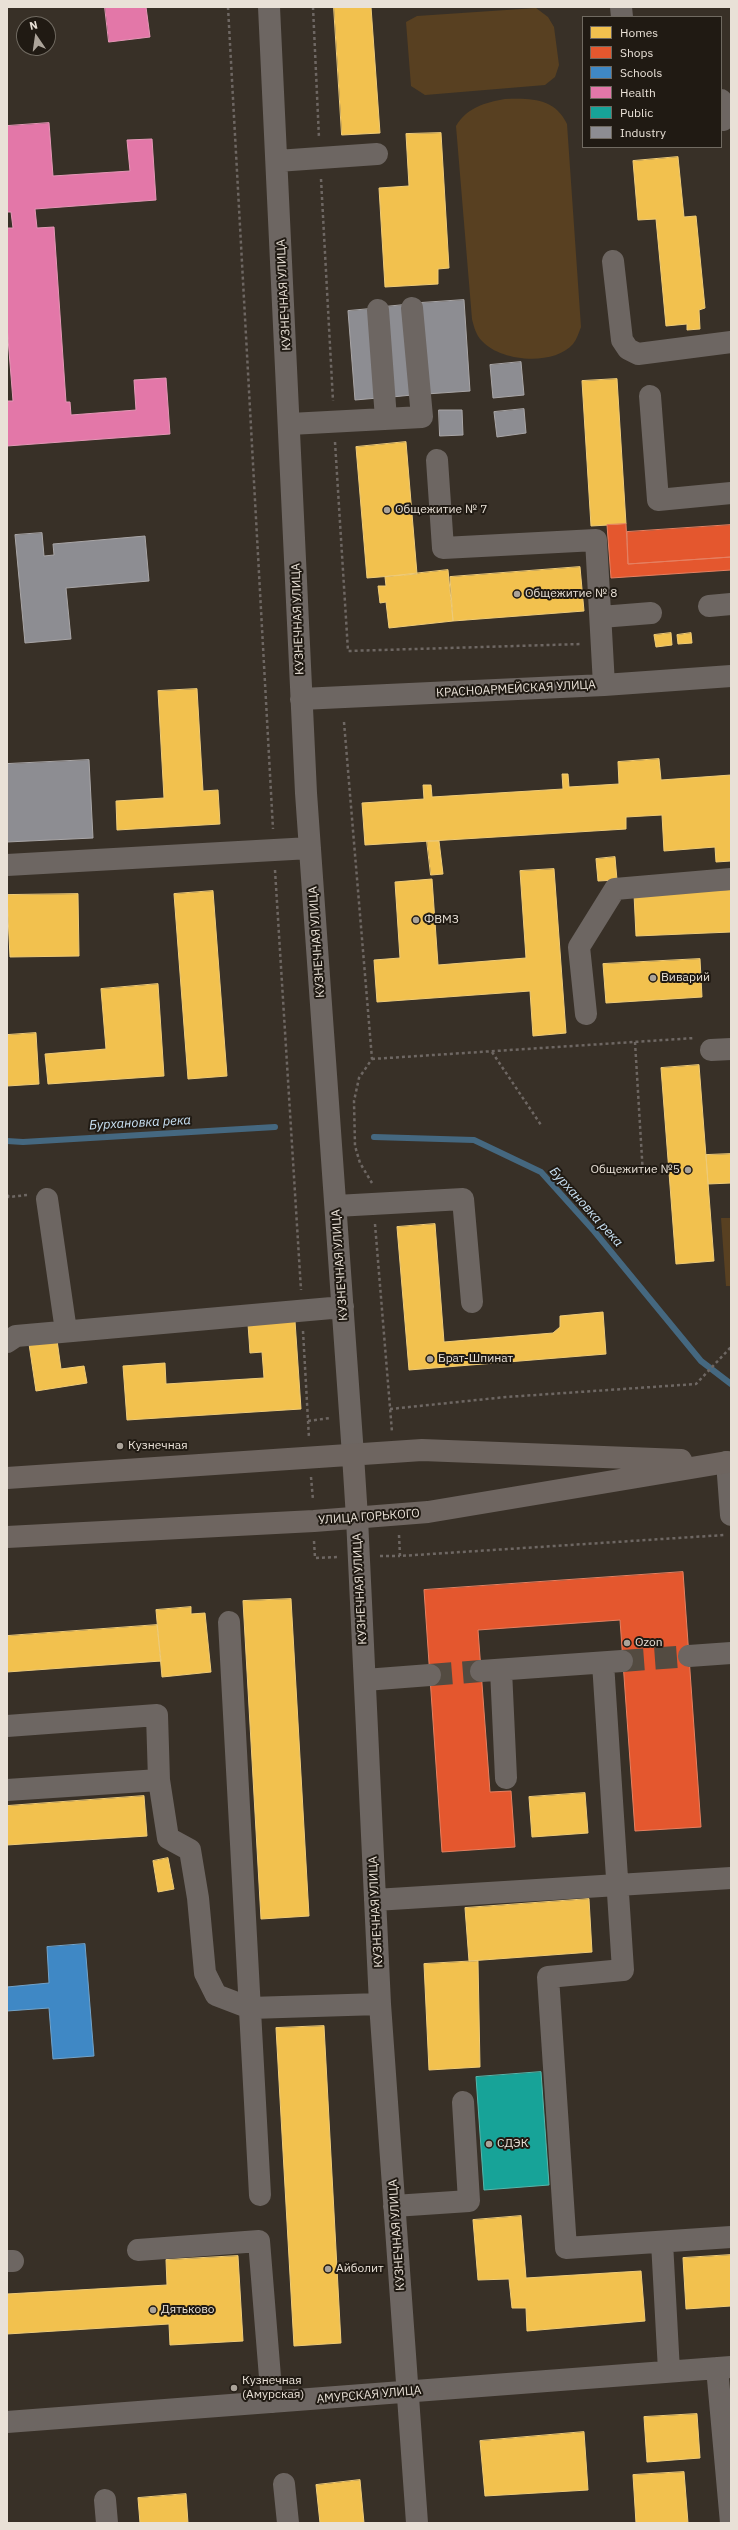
<!DOCTYPE html>
<html>
<head>
<meta charset="utf-8">
<style>
  body { margin:0 }
  #map { position:relative; width:738px; height:2530px; overflow:hidden; background:#383027; font-family:"IBM Plex Sans",sans-serif }
  canvas { display:block }
  .frame { position:absolute; inset:0; border:8px solid #e9e1d7; pointer-events:none }
  .legend { position:absolute; left:582px; top:16px; width:140px; height:132px; box-sizing:border-box; background:#201a13; border:1px solid #706a61; margin:0; padding:5px 7px; list-style:none; font-size:12px; color:#e9e1d7 }
  .legend li { display:flex; align-items:center; gap:8px; height:20px }
  .legend b { width:20px; border:1px solid #706a61 }
  .north { position:absolute; left:16px; top:16px; width:40px; height:40px; box-sizing:border-box; background:#201a13; border:1px solid #706a61; border-radius:50%; rotate:347deg; font-size:11px; font-weight:700; line-height:16px; text-align:center; color:#e9e1d7 }
  .north::after { content:''; display:block; margin:auto; width:14px; height:18px; background:#aba399; clip-path:polygon(50% 0,100% 100%,50% 72%,0 100%) }
</style>
</head>
<body>
<div id="map">
<canvas width="738" height="2530"></canvas>
<div class="frame"></div>
<ul class="legend">
<li><b style="height:11px;background:#f2c14e"></b>Homes</li>
<li><b style="height:11px;background:#e4572e"></b>Shops</li>
<li><b style="height:11px;background:#3f88c5"></b>Schools</li>
<li><b style="height:11px;background:#e377a8"></b>Health</li>
<li><b style="height:11px;background:#17a398"></b>Public</li>
<li><b style="height:11px;background:#8d8d92"></b>Industry</li>
</ul>
<div class="north">N</div>
</div>
<script>
const g = document.querySelector('canvas').getContext('2d');
g.lineJoin = 'round';
function fill(path, color) { g.fillStyle = color; g.fill(path, 'evenodd'); }
function stroke(path, color, width, dash) { g.strokeStyle = color; g.lineWidth = width; g.lineCap = dash ? 'butt' : 'round'; g.setLineDash(dash || []); g.stroke(path); }
function label(font, color, halo, rows, align = 'center') {
  g.font = font + ' "IBM Plex Sans",sans-serif'; g.lineWidth = 4; g.setLineDash([]); g.textBaseline = 'middle'; g.strokeStyle = halo; g.fillStyle = color; for (const [text, x, y, turn = 0] of rows) {
    g.save(); g.translate(x, y); g.rotate((+turn || 0) * Math.PI / 180); g.textAlign = isNaN(turn) ? turn : align; if (halo) g.strokeText(text, 0, 0); g.fillText(text, 0, 0); g.restore();
  }
}
fill(new Path2D(`
  M 536,8 L 548,17 L 554,27 L 559,65 L 555,77 L 545,85 L 425,95 L 411,86 L 406,22 L 417,16 Z
  M 505,99 C 531,98 555,98 567,124 L 581,327 C 579,332 577,339 573,344 C 554,366 501,362 482,341 C 476,335 474,327 472,319 L 456,126 C 468,107 484,103 505,99 Z
  M 721,1218 L 731,1218 L 731,1286 L 726,1286 Z`), '#584021');
const homes = new Path2D(`
  M 334,7 L 371,7 L 380,133 L 342,135 Z
  M 441,133 L 449,268 L 438,269 L 438,284 L 385,287 L 379,188 L 409,186 L 406,134 Z
  M 678,157 L 684,217 L 696,216 L 705,308 L 699,310 L 700,329 L 687,330 L 687,324 L 666,326 L 656,219 L 638,220 L 633,161 Z
  M 617,379 L 626,524 L 591,526 L 582,381 Z
  M 406,442 L 417,574 L 367,578 L 356,447 Z
  M 580,567 L 584,611 L 453,621 L 450,577 Z
  M 448,570 L 453,621 L 389,628 L 386,602 L 380,603 L 378,586 L 386,586 L 385,577 Z
  M 671,633 L 672,645 L 656,647 L 654,635 Z
  M 691,633 L 692,643 L 678,644 L 677,635 Z
  M 197,689 L 203,791 L 218,790 L 220,824 L 117,830 L 116,801 L 164,798 L 158,691 Z
  M 659,759 L 661,780 L 731,775 L 731,861 L 716,862 L 715,847 L 664,851 L 662,815 L 626,817 L 626,829 L 365,845 L 362,803 L 424,799 L 423,785 L 431,785 L 432,797 L 563,789 L 562,774 L 568,774 L 569,787 L 619,784 L 618,762 Z
  M 427,841 L 439,841 L 443,874 L 431,875 Z
  M 615,857 L 617,880 L 598,881 L 596,859 Z
  M 554,869 L 566,1033 L 533,1036 L 530,991 L 377,1002 L 374,960 L 400,958 L 395,882 L 432,879 L 438,965 L 526,958 L 520,871 Z
  M 731,890 L 731,932 L 636,936 L 634,894 Z
  M 213,891 L 227,1076 L 188,1079 L 174,894 Z
  M 78,894 L 79,956 L 10,957 L 7,895 Z
  M 700,959 L 702,997 L 606,1003 L 603,964 Z
  M 158,984 L 164,1076 L 48,1084 L 45,1054 L 106,1049 L 101,989 Z
  M 36,1033 L 39,1084 L 7,1086 L 7,1035 Z
  M 699,1065 L 714,1261 L 676,1264 L 661,1068 Z
  M 731,1154 L 731,1183 L 708,1184 L 706,1155 Z
  M 435,1224 L 444,1342 L 553,1333 L 560,1327 L 560,1316 L 603,1312 L 606,1354 L 409,1370 L 397,1227 Z
  M 295,1321 L 301,1409 L 127,1420 L 123,1366 L 165,1363 L 166,1384 L 264,1378 L 262,1352 L 250,1353 L 248,1324 Z
  M 57,1340 L 61,1369 L 84,1366 L 87,1383 L 36,1391 L 29,1344 Z
  M 291,1599 L 309,1916 L 261,1919 L 243,1601 Z
  M 191,1607 L 191,1614 L 205,1613 L 211,1672 L 162,1677 L 156,1610 Z
  M 157,1625 L 161,1661 L 7,1672 L 7,1636 Z
  M 585,1793 L 588,1833 L 532,1837 L 529,1797 Z
  M 144,1796 L 147,1836 L 7,1845 L 7,1806 Z
  M 168,1858 L 174,1889 L 158,1892 L 153,1861 Z
  M 589,1899 L 592,1952 L 469,1961 L 465,1908 Z
  M 478,1961 L 480,2067 L 429,2070 L 424,1964 Z
  M 324,2026 L 341,2343 L 294,2346 L 276,2028 Z
  M 521,2216 L 526,2278 L 641,2271 L 645,2321 L 527,2331 L 526,2308 L 512,2308 L 509,2279 L 478,2280 L 473,2220 Z
  M 731,2255 L 731,2306 L 686,2309 L 683,2258 Z
  M 238,2256 L 243,2341 L 170,2345 L 169,2324 L 7,2334 L 7,2294 L 167,2285 L 166,2260 Z
  M 697,2414 L 700,2458 L 647,2462 L 644,2417 Z
  M 584,2432 L 588,2490 L 485,2496 L 480,2441 Z
  M 684,2472 L 688,2523 L 636,2523 L 633,2475 Z
  M 360,2480 L 364,2523 L 320,2523 L 316,2485 Z
  M 186,2494 L 188,2523 L 140,2523 L 138,2498 Z`);
fill(homes, '#f2c14e');
stroke(homes, '#efcb77', 1);
const shops = new Path2D(`
  M 626,524 L 628,564 L 731,557 L 731,570 L 611,578 L 607,525 Z
  M 731,525 L 731,557 L 628,564 L 627,532 Z
  M 683,1572 L 701,1827 L 635,1831 L 620,1620 L 478,1630 L 490,1792 L 511,1791 L 515,1847 L 442,1852 L 424,1590 Z`);
fill(shops, '#e4572e');
stroke(shops, '#e68061', 1);
const schools = new Path2D(`
  M 85,1944 L 94,2056 L 53,2059 L 49,2008 L 7,2011 L 7,1987 L 49,1983 L 47,1947 Z`);
fill(schools, '#3f88c5');
stroke(schools, '#72a3ca', 1);
const health = new Path2D(`
  M 105,7 L 146,7 L 150,37 L 109,42 Z
  M 49,123 L 53,176 L 130,171 L 127,140 L 152,139 L 156,200 L 35,209 L 37,228 L 54,227 L 66,402 L 70,402 L 71,415 L 136,410 L 134,380 L 166,378 L 170,434 L 7,446 L 7,401 L 13,401 L 7,326 L 7,228 L 13,228 L 11,212 L 7,212 L 7,126 Z`);
fill(health, '#e377a8');
stroke(health, '#e597b6', 1);
const public = new Path2D(`
  M 541,2072 L 549,2185 L 484,2190 L 476,2077 Z`);
fill(public, '#17a398');
stroke(public, '#56b6ab', 1);
const industry = new Path2D(`
  M 464,300 L 470,391 L 426,394 L 420,303 Z
  M 404,305 L 412,395 L 392,397 L 384,307 Z
  M 370,309 L 378,398 L 355,400 L 348,311 Z
  M 521,362 L 524,395 L 493,398 L 490,365 Z
  M 524,409 L 526,433 L 497,437 L 494,412 Z
  M 439,410 L 462,410 L 463,435 L 440,436 Z
  M 42,533 L 44,556 L 54,555 L 53,544 L 145,536 L 149,581 L 66,588 L 71,639 L 25,643 L 15,535 Z
  M 89,760 L 93,838 L 7,842 L 7,764 Z`);
fill(industry, '#8d8d92');
stroke(industry, '#a9a6a7', 1);
stroke(new Path2D(`
  M 374,1137 L 474,1140 L 541,1172 L 594,1231 L 701,1361 L 731,1384
  M 7,1141 L 23,1142 L 275,1127`), '#456880', 6);
stroke(new Path2D(`
  M 622,1661 L 689,1656
  M 430,1675 L 481,1671`), '#534b41', 22, [22, 11]);
stroke(new Path2D(`
  M 228,7 L 273,829
  M 313,7 L 319,138
  M 321,179 L 333,401
  M 335,442 L 348,651 L 582,644
  M 344,722 L 372,1059 L 359,1078 L 354,1101 L 355,1146 L 360,1163 L 372,1183
  M 275,870 L 301,1290
  M 635,1042 L 643,1175
  M 492,1052 L 541,1125
  M 372,1059 L 695,1038
  M 7,1195 L 9,1197 L 27,1195
  M 375,1224 L 392,1432
  M 303,1331 L 309,1438
  M 390,1409 L 506,1397 L 696,1384 L 731,1347
  M 308,1421 L 330,1418
  M 311,1477 L 313,1500
  M 399,1535 L 400,1556 L 724,1535
  M 314,1541 L 315,1558 L 339,1557
  M 380,1556 L 400,1556`), '#6e6763', 2.5, [3, 3]);
stroke(new Path2D(`
  M 269,7 L 306,793 L 353,1455
  M 621,7 L 622,17
  M 721,100 L 723,120
  M 277,161 L 377,154
  M 613,261 L 622,340 L 628,349 L 638,354 L 731,342
  M 378,310 L 386,419
  M 650,396 L 658,500 L 731,493
  M 290,424 L 422,417 L 412,308
  M 437,460 L 443,548 L 596,540 L 604,685
  M 709,606 L 731,604
  M 601,617 L 651,613
  M 301,699 L 604,685 L 731,676
  M 7,865 L 310,848
  M 586,1014 L 579,947 L 615,889 L 731,879
  M 711,1050 L 731,1049
  M 47,1199 L 66,1331
  M 336,1206 L 463,1199 L 472,1302
  M 7,1342 L 16,1336 L 343,1307
  M 727,1462 L 731,1515
  M 357,1518 L 380,2004 L 417,2523
  M 229,1622 L 260,2195
  M 689,1656 L 731,1653
  M 603,1663 L 623,1970 L 548,1977 L 566,2248 L 731,2237
  M 501,1670 L 506,1778
  M 481,1671 L 622,1661
  M 365,1680 L 430,1675
  M 7,1726 L 157,1715 L 159,1780 L 168,1838 L 190,1850 L 198,1898 L 205,1973 L 216,1995 L 250,2008 L 380,2004
  M 7,1790 L 159,1780
  M 375,1900 L 731,1878
  M 394,2206 L 469,2201 L 463,2102
  M 662,2242 L 669,2371
  M 138,2250 L 259,2241 L 272,2402
  M 7,2261 L 13,2261
  M 717,2368 L 731,2523
  M 7,2422 L 731,2367
  M 284,2484 L 288,2523
  M 105,2500 L 107,2523`), '#6d6662', 22);
stroke(new Path2D(`
  M 353,1455 L 357,1518
  M 7,1478 L 422,1450 L 681,1460
  M 7,1537 L 314,1521 L 428,1512 L 727,1462`), '#6e6560', 22);
for (const [x, y, r, color] of [
  [387,510,4,"#aba399"],
  [517,594,4,"#aba399"],
  [416,920,4,"#aba399"],
  [653,978,4,"#aba399"],
  [688,1170,4,"#aba399"],
  [430,1359,4,"#aba399"],
  [120,1446,4,"#aba399"],
  [627,1643,4,"#aba399"],
  [489,2144,4,"#aba399"],
  [328,2269,4,"#aba399"],
  [153,2310,4,"#aba399"],
  [234,2388,4,"#aba399"]
]) { const dot = new Path2D(); dot.arc(x, y, r, 0, 2 * Math.PI); g.fillStyle = color; g.fill(dot); stroke(dot, '#201a13', 1.5); }
label('12px', '#e9e1d7', '#201a13', [
  ["КУЗНЕЧНАЯ УЛИЦА",284,295,-93],
  ["КУЗНЕЧНАЯ УЛИЦА",298,619,-92],
  ["КРАСНОАРМЕЙСКАЯ УЛИЦА",516,689,-3],
  ["КУЗНЕЧНАЯ УЛИЦА",317,942,-94],
  ["КУЗНЕЧНАЯ УЛИЦА",340,1265,-94],
  ["УЛИЦА ГОРЬКОГО",369,1517,-4],
  ["КУЗНЕЧНАЯ УЛИЦА",360,1589,-93],
  ["КУЗНЕЧНАЯ УЛИЦА",376,1912,-93],
  ["КУЗНЕЧНАЯ УЛИЦА",397,2235,-94],
  ["АМУРСКАЯ УЛИЦА",369,2395,-5]
]);
label('12px', '#e9e1d7', '#201a13', [
  ["Общежитие № 7",395,510],
  ["Общежитие № 8",525,594],
  ["ФВМЗ",424,920],
  ["Виварий",661,978],
  ["Общежитие №5",680,1170,"right"],
  ["Брат-Шпинат",438,1359],
  ["Кузнечная",128,1446],
  ["Ozon",635,1643],
  ["СДЭК",497,2144],
  ["Айболит",336,2269],
  ["Дятьково",161,2310],
  ["Кузнечная",242,2381],
  ["(Амурская)",242,2395]
], 'left');
label('italic 13px', '#cae3f6', '#201a13', [
  ["Бурхановка река",140,1123,-3],
  ["Бурхановка река",586,1207,48]
]);
</script>
</body>
</html>
